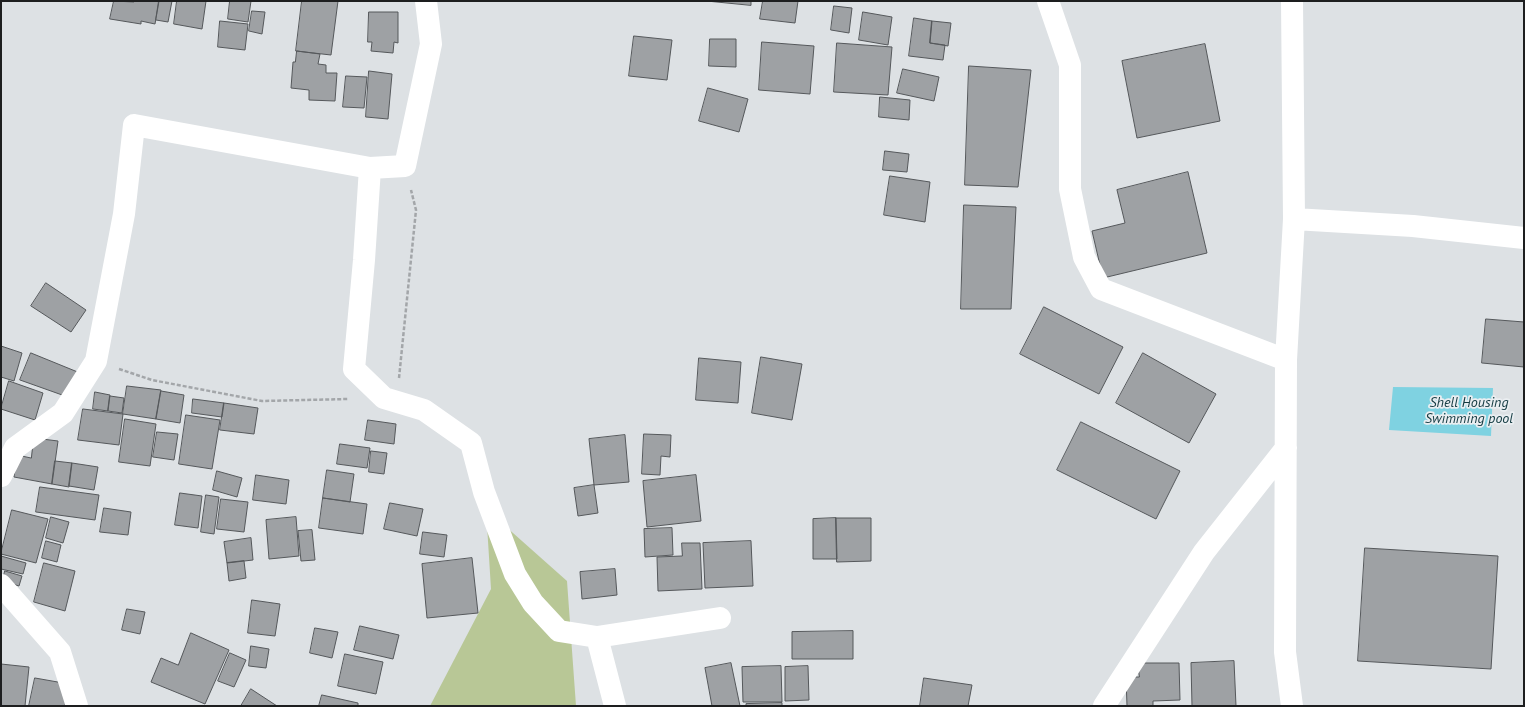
<!DOCTYPE html>
<html>
<head>
<meta charset="utf-8">
<style>
  body { margin:0 }
  #map { position:relative; width:1525px; height:707px; overflow:hidden; background:#dde1e4; font-family:"PT Sans",sans-serif }
  canvas { display:block }
  .frame { position:absolute; inset:0; border:2px solid #1d1e1f; pointer-events:none }
</style>
</head>
<body>
<div id="map">
<canvas width="1525" height="707"></canvas>
<div class="frame"></div>
</div>
<script>
const g = document.querySelector('canvas').getContext('2d');
g.lineJoin = 'round';
function fill(path, color) { g.fillStyle = color; g.fill(path, 'evenodd'); }
function stroke(path, color, width, dash) { g.strokeStyle = color; g.lineWidth = width; g.lineCap = dash ? 'butt' : 'round'; g.setLineDash(dash || []); g.stroke(path); }
function label(font, color, halo, rows, align = 'center') {
  g.font = font + ' "PT Sans",sans-serif'; g.lineWidth = 3.5; g.setLineDash([]); g.textBaseline = 'middle'; g.strokeStyle = halo; g.fillStyle = color; for (const [text, x, y, turn = 0] of rows) {
    g.save(); g.translate(x, y); g.rotate((+turn || 0) * Math.PI / 180); g.textAlign = isNaN(turn) ? turn : align; if (halo) g.strokeText(text, 0, 0); g.fillText(text, 0, 0); g.restore();
  }
}
fill(new Path2D(`
  M 486,509 L 567,581 L 576,706 L 430,706 L 491,589 Z`), '#b8c796');
fill(new Path2D(`
  M 1393,387 L 1493,388 L 1491,436 L 1389,430 Z`), '#7fd2e1');
const building = new Path2D(`
  M 114,1 L 134,2 L 134,1 L 159,1 L 155,24 L 141,21 L 141,24 L 110,19 Z
  M 159,1 L 172,1 L 168,22 L 156,20 Z
  M 177,1 L 206,1 L 202,29 L 174,24 Z
  M 230,1 L 251,1 L 248,22 L 228,19 Z
  M 302,1 L 338,1 L 331,55 L 296,51 Z
  M 707,1 L 751,1 L 751,5 Z
  M 763,1 L 798,1 L 795,23 L 760,19 Z
  M 834,6 L 852,8 L 849,33 L 831,30 Z
  M 252,11 L 265,12 L 262,34 L 249,31 Z
  M 369,12 L 398,12 L 398,43 L 394,42 L 393,53 L 371,51 L 372,42 L 368,42 Z
  M 863,12 L 892,17 L 888,45 L 859,40 Z
  M 914,18 L 932,21 L 930,43 L 945,45 L 943,60 L 909,56 Z
  M 220,21 L 248,24 L 245,50 L 218,47 Z
  M 932,21 L 951,23 L 948,46 L 930,43 Z
  M 634,36 L 672,40 L 667,80 L 629,76 Z
  M 710,39 L 736,39 L 736,67 L 709,66 Z
  M 762,42 L 814,46 L 810,94 L 759,90 Z
  M 837,43 L 892,47 L 888,95 L 834,92 Z
  M 1205,44 L 1220,121 L 1137,138 L 1122,61 Z
  M 297,51 L 320,54 L 318,64 L 326,65 L 326,73 L 337,73 L 335,101 L 309,100 L 309,90 L 291,88 L 293,62 L 295,62 Z
  M 969,66 L 1031,70 L 1018,187 L 965,185 Z
  M 903,69 L 939,77 L 934,101 L 897,93 Z
  M 369,71 L 392,74 L 388,119 L 366,117 Z
  M 346,76 L 367,77 L 364,108 L 343,107 Z
  M 708,88 L 748,99 L 739,132 L 699,121 Z
  M 880,97 L 910,100 L 909,120 L 879,117 Z
  M 885,151 L 909,154 L 907,172 L 883,170 Z
  M 1188,172 L 1207,253 L 1103,278 L 1092,231 L 1125,223 L 1117,190 Z
  M 890,176 L 930,182 L 925,222 L 884,215 Z
  M 964,205 L 1016,207 L 1011,309 L 961,309 Z
  M 46,283 L 86,310 L 71,332 L 31,306 Z
  M 1044,307 L 1123,347 L 1099,394 L 1020,354 Z
  M 1486,319 L 1524,322 L 1524,367 L 1482,363 Z
  M 1,346 L 22,353 L 14,381 L 1,377 Z
  M 31,353 L 85,375 L 65,396 L 20,380 Z
  M 1143,353 L 1216,394 L 1189,443 L 1116,403 Z
  M 761,357 L 802,364 L 792,420 L 752,413 Z
  M 699,358 L 741,362 L 738,403 L 696,400 Z
  M 9,381 L 43,393 L 35,420 L 1,409 Z
  M 127,386 L 161,390 L 156,419 L 123,414 Z
  M 161,391 L 184,395 L 180,423 L 156,419 Z
  M 95,392 L 110,395 L 108,411 L 93,409 Z
  M 110,396 L 124,398 L 122,413 L 108,411 Z
  M 193,399 L 224,403 L 222,417 L 192,413 Z
  M 224,403 L 258,408 L 254,434 L 220,430 Z
  M 83,409 L 123,414 L 119,445 L 78,440 Z
  M 186,415 L 220,420 L 212,469 L 179,464 Z
  M 125,419 L 156,424 L 150,466 L 119,462 Z
  M 368,420 L 396,424 L 394,444 L 365,440 Z
  M 1081,422 L 1180,471 L 1156,519 L 1057,470 Z
  M 157,432 L 178,434 L 174,460 L 153,457 Z
  M 644,434 L 671,435 L 670,457 L 661,456 L 660,475 L 642,474 Z
  M 625,435 L 629,482 L 594,485 L 589,439 Z
  M 34,438 L 58,441 L 52,484 L 14,477 L 17,455 L 31,458 Z
  M 340,444 L 370,448 L 367,468 L 337,464 Z
  M 371,451 L 387,453 L 384,474 L 369,472 Z
  M 55,461 L 72,463 L 69,487 L 52,484 Z
  M 72,463 L 98,467 L 94,490 L 69,486 Z
  M 327,470 L 354,474 L 350,502 L 323,498 Z
  M 217,471 L 242,478 L 237,497 L 213,490 Z
  M 256,475 L 289,480 L 286,504 L 253,500 Z
  M 696,475 L 701,521 L 647,527 L 643,481 Z
  M 594,485 L 598,513 L 578,516 L 574,488 Z
  M 40,487 L 99,495 L 95,520 L 36,512 Z
  M 180,493 L 202,496 L 198,528 L 175,525 Z
  M 206,495 L 219,497 L 214,534 L 201,532 Z
  M 323,498 L 367,504 L 363,534 L 319,528 Z
  M 221,499 L 248,502 L 244,532 L 217,529 Z
  M 390,503 L 423,509 L 417,536 L 384,529 Z
  M 104,508 L 131,512 L 128,535 L 100,532 Z
  M 12,510 L 48,519 L 36,563 L 1,554 Z
  M 51,517 L 69,522 L 63,543 L 46,538 Z
  M 296,517 L 299,556 L 269,559 L 266,520 Z
  M 836,518 L 871,518 L 871,561 L 837,562 Z
  M 836,518 L 837,559 L 813,559 L 813,519 Z
  M 672,528 L 673,555 L 645,557 L 644,529 Z
  M 312,530 L 315,560 L 301,561 L 298,531 Z
  M 423,532 L 447,535 L 444,557 L 420,554 Z
  M 251,538 L 253,560 L 227,563 L 224,542 Z
  M 46,541 L 61,545 L 57,562 L 42,558 Z
  M 751,541 L 753,586 L 705,588 L 703,543 Z
  M 682,543 L 700,543 L 702,589 L 658,591 L 657,557 L 682,556 Z
  M 1365,548 L 1498,556 L 1491,669 L 1358,661 Z
  M 1,556 L 26,563 L 23,574 L 1,569 Z
  M 472,558 L 478,613 L 427,618 L 422,564 Z
  M 244,561 L 246,578 L 229,581 L 227,563 Z
  M 44,563 L 75,571 L 65,611 L 34,602 Z
  M 615,569 L 617,595 L 582,599 L 580,572 Z
  M 5,571 L 22,576 L 19,586 L 3,581 Z
  M 252,600 L 280,604 L 275,636 L 248,633 Z
  M 127,609 L 145,612 L 140,634 L 122,630 Z
  M 360,626 L 399,635 L 393,659 L 354,650 Z
  M 315,628 L 338,632 L 332,658 L 310,653 Z
  M 853,631 L 853,659 L 792,659 L 792,632 Z
  M 191,633 L 229,650 L 205,704 L 151,682 L 161,658 L 178,665 Z
  M 251,646 L 269,649 L 266,668 L 249,666 Z
  M 230,653 L 246,660 L 234,687 L 218,681 Z
  M 345,654 L 383,662 L 376,694 L 338,686 Z
  M 1234,661 L 1236,706 L 1192,706 L 1191,663 Z
  M 731,663 L 740,706 L 712,706 L 705,668 Z
  M 1138,663 L 1179,663 L 1180,700 L 1153,701 L 1153,706 L 1127,706 L 1126,677 L 1139,677 Z
  M 1,664 L 29,667 L 25,706 L 1,706 Z
  M 781,666 L 782,702 L 743,702 L 742,667 Z
  M 808,666 L 809,700 L 785,701 L 785,667 Z
  M 35,678 L 69,684 L 65,706 L 29,706 Z
  M 924,678 L 972,685 L 968,706 L 920,706 Z
  M 251,689 L 277,706 L 241,706 Z
  M 322,695 L 358,703 L 358,706 L 319,706 Z
  M 782,703 L 782,706 L 746,706 L 746,704 Z`);
fill(building, '#9ea1a4');
stroke(building, '#55585b', 1);
stroke(new Path2D(`
  M 119,369 L 152,380 L 262,401 L 348,399
  M 399,378 L 416,210 L 411,190`), '#a3a6a9', 2.5, [4, 2]);
stroke(new Path2D(`
  M 1048,1 L 1070,65 L 1070,189 L 1084,257 L 1101,289 L 1286,360
  M 1292,1 L 1294,219 L 1286,360 L 1285,652 L 1292,706
  M 370,168 L 364,260 L 354,369 L 384,398 L 424,410 L 471,443 L 484,492 L 515,574 L 533,603 L 559,631 L 597,637 L 720,618
  M 1294,219 L 1413,226 L 1524,238
  M 1,476 L 15,448 L 63,413 L 96,361 L 124,214 L 134,125 L 370,168 L 405,166 L 431,44 L 426,1
  M 1,585 L 60,652 L 77,706
  M 597,637 L 615,706
  M 1104,706 L 1204,552 L 1286,448`), '#fff', 22);
label('italic 14px', '#153c43', '#eaeef1', [
  ["Shell Housing",1469,403],
  ["Swimming pool",1469,419]
]);
</script>
</body>
</html>
